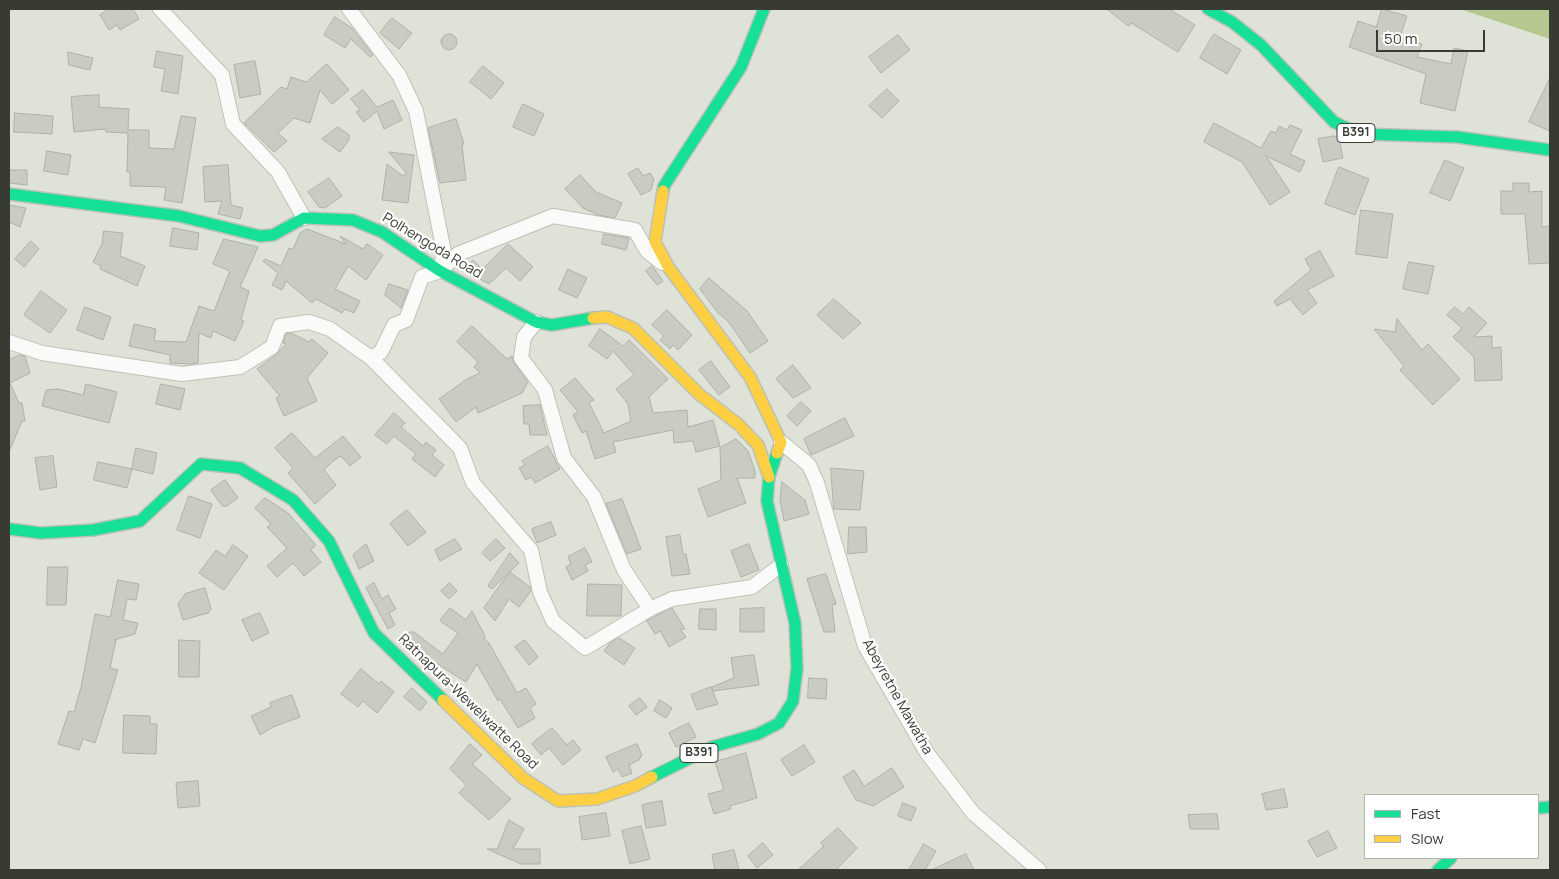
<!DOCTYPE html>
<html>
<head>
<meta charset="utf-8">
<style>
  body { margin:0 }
  #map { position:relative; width:1559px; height:879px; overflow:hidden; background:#dfe3d7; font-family:Manrope,sans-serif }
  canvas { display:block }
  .frame { position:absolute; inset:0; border:10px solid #373b32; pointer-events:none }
  .legend { position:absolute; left:1364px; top:794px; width:175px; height:65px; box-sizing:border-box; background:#fff; border:1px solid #afb1ad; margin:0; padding:6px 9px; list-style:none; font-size:15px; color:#373b32 }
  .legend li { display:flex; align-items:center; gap:10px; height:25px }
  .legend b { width:25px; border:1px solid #afb1ad }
  .scale { position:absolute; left:1376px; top:30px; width:109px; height:22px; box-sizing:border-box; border:2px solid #373b32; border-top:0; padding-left:6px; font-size:15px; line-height:18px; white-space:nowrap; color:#373b32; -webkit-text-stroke:4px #fff; paint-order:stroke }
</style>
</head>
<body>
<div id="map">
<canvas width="1559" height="879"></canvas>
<div class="frame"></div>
<ul class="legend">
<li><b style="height:6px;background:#16e098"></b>Fast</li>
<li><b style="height:6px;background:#ffcf43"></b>Slow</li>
</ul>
<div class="scale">50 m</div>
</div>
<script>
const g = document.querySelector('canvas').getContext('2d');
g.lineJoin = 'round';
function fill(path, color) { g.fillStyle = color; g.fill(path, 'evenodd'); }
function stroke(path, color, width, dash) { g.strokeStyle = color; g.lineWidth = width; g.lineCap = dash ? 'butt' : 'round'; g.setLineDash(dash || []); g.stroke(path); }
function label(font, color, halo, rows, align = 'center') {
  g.font = font + ' Manrope,sans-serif'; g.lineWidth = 4.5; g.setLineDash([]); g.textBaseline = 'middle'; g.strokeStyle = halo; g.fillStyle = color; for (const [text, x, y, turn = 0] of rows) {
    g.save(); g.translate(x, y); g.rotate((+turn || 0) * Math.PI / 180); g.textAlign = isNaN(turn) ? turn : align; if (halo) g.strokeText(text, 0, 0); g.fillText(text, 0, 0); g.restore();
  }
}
fill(new Path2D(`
  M 1460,9 L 1550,9 L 1550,39 Z`), '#b5c88f');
const building = new Path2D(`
  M 110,9 L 133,9 L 139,19 L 120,30 L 117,25 L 109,30 L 100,15 Z
  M 1107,9 L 1169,9 L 1195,25 L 1178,52 L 1131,23 L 1129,26 Z
  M 1382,9 L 1407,16 L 1400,37 L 1422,44 L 1417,57 L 1451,64 L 1454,48 L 1468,51 L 1455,111 L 1420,103 L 1426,74 L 1349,47 L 1358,21 L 1376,27 Z
  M 335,17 L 352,28 L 373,55 L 370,57 L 351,39 L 345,48 L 324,35 Z
  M 392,18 L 412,33 L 399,49 L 380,33 Z
  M 1214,34 L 1241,50 L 1227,74 L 1200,58 Z
  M441 42a8 8 0 1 1 16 0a8 8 0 1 1-16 0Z
  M 898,35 L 910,50 L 881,73 L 869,57 Z
  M 157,51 L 183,56 L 178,94 L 161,91 L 165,69 L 154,67 Z
  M 68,52 L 93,58 L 90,70 L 69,65 Z
  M 255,61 L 261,94 L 240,98 L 234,65 Z
  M 327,64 L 349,90 L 332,104 L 320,90 L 310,123 L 294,118 L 278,133 L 287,141 L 274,152 L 244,123 L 281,87 L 287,89 L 291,77 L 306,82 Z
  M 483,66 L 504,83 L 491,99 L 470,82 Z
  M 1550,78 L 1550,131 L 1529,122 Z
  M 887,89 L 899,101 L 882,118 L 869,106 Z
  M 363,90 L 377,107 L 393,100 L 402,120 L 384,129 L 377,111 L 364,122 L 356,112 L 360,110 L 351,99 Z
  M 99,95 L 99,107 L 129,109 L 128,130 L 149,130 L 149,148 L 174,149 L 181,116 L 196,118 L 182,203 L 164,200 L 166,187 L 130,186 L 130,172 L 127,172 L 128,133 L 106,132 L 106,129 L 74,132 L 71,97 Z
  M 523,104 L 544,114 L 534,136 L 513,127 Z
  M 15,113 L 53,116 L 52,134 L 14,132 Z
  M 456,119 L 464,144 L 462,145 L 466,180 L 440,183 L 428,128 Z
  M 1214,123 L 1261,148 L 1271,131 L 1276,133 L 1279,126 L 1287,130 L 1290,125 L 1302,130 L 1290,154 L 1305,161 L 1300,172 L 1266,156 L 1290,192 L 1270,205 L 1242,162 L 1204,142 Z
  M 338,127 L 349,135 L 349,140 L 340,152 L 322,139 Z
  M 1334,136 L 1339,138 L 1343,158 L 1323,162 L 1318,139 Z
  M 47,151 L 71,155 L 68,175 L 44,171 Z
  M 389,152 L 414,155 L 408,203 L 382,200 L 387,164 L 403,176 L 406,173 Z
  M 1445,160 L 1464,168 L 1450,201 L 1430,193 Z
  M 228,165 L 231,205 L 243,208 L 240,219 L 218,214 L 222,201 L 205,202 L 203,167 Z
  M 1339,167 L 1369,179 L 1355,215 L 1325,204 Z
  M 638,168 L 643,176 L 650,173 L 654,179 L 651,190 L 641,195 L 628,174 Z
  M 9,170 L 27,170 L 27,185 L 9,183 Z
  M 580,175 L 596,192 L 622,203 L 615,218 L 598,215 L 583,208 L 565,189 Z
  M 329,178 L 342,196 L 325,208 L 319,207 L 308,192 Z
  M 1513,183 L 1529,183 L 1529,192 L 1542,191 L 1542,227 L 1550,226 L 1550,263 L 1529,264 L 1525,214 L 1501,214 L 1501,191 L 1513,191 Z
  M 9,205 L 26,208 L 20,227 L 9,222 Z
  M 1361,210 L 1393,214 L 1387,258 L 1356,254 Z
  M 173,228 L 199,233 L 197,250 L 170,246 Z
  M 307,229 L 346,244 L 340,236 L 363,249 L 367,244 L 383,255 L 366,280 L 348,266 L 335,289 L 360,301 L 354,313 L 345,309 L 342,313 L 316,299 L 312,303 L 286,281 L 282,290 L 272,285 L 278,273 L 263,261 L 265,259 L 281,266 L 289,248 L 293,249 L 300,233 Z
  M 104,231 L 123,233 L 120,256 L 145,266 L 137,286 L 100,269 L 101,266 L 93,262 L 102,244 Z
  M 604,234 L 629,238 L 626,250 L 602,244 Z
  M 224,239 L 258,247 L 240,287 L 249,291 L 241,320 L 244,321 L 235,341 L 213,331 L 211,338 L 199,333 L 198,363 L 190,364 L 170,363 L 170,355 L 129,346 L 134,324 L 156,329 L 154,341 L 186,342 L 199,306 L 214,311 L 230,271 L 213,264 Z
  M 31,241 L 39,249 L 24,267 L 15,259 Z
  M 508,244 L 533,267 L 520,281 L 506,268 L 489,284 L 472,275 L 465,268 L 473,260 L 482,269 Z
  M 1320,251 L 1334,276 L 1307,290 L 1317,303 L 1303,315 L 1290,299 L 1277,306 L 1274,301 L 1311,270 L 1305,259 Z
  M 1409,262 L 1434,266 L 1428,294 L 1403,289 Z
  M 652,266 L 663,281 L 657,285 L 646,271 Z
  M 568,269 L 587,278 L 577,298 L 559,290 Z
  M 709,278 L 747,311 L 768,341 L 750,353 L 728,321 L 718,313 L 700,289 Z
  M 389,284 L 408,290 L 401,308 L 385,295 Z
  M 41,291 L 67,310 L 50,333 L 24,315 Z
  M 834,299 L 861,323 L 843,339 L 817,315 Z
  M 85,307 L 111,317 L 103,340 L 77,330 Z
  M 1455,307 L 1463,314 L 1469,307 L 1487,323 L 1474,337 L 1492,336 L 1492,348 L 1501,347 L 1502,380 L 1475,381 L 1474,357 L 1453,337 L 1462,328 L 1447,315 Z
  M 667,310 L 692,335 L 678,350 L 673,345 L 670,349 L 660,340 L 664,336 L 652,325 Z
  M 1397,319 L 1422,350 L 1428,344 L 1460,379 L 1433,405 L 1400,370 L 1404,366 L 1374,329 L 1395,332 Z
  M 472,326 L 507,359 L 512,356 L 514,363 L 528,382 L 522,393 L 478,413 L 476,407 L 456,422 L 439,399 L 467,379 L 480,373 L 474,367 L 478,362 L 457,342 Z
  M 600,329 L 623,346 L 629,340 L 668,379 L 649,397 L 653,413 L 687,410 L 688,427 L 713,420 L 720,446 L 696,452 L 693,441 L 674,443 L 673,430 L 613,442 L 616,452 L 595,459 L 586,431 L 582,433 L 573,415 L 578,412 L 560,390 L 575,378 L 594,400 L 589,403 L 604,433 L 631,421 L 628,404 L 616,389 L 634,375 L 613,351 L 607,359 L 589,346 Z
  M 291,333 L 309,342 L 312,339 L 328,353 L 307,378 L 317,401 L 284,416 L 276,398 L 280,396 L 257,369 L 277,354 L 286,344 L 283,343 L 286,334 Z
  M 20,355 L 25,356 L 30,373 L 10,383 L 19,403 L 22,403 L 25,421 L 22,421 L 9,452 L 9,360 Z
  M 711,361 L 730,387 L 719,395 L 699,370 Z
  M 793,365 L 811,388 L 793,398 L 776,379 Z
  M 86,384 L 117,392 L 109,423 L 42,406 L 46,390 L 58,389 L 83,395 Z
  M 161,384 L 185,389 L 180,410 L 156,404 Z
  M 801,402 L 811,411 L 797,426 L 787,416 Z
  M 540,405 L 547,435 L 530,435 L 529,424 L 524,424 L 523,406 Z
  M 394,413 L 405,423 L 401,427 L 423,446 L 426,442 L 436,450 L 432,455 L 444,465 L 435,477 L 412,459 L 416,454 L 394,436 L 387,444 L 375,435 Z
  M 845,418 L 854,436 L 811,455 L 804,439 Z
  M 292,433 L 315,458 L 343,436 L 361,457 L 350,466 L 341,456 L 333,461 L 324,470 L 336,485 L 315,504 L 288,473 L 293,468 L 275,448 Z
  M 736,439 L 748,451 L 755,471 L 755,478 L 737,478 L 746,503 L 708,517 L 698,489 L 721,480 L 720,448 Z
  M 548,446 L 560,469 L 535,483 L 531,477 L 526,480 L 519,468 L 525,465 L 522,461 Z
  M 136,448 L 157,453 L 153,474 L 132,469 Z
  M 53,456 L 57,487 L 40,490 L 35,458 Z
  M 98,462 L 132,469 L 127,488 L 94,480 Z
  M 831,468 L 864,471 L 860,510 L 834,509 Z
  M 225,480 L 238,498 L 227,506 L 222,506 L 211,490 Z
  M 782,482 L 805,500 L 809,514 L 784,521 L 780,500 Z
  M 189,496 L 212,504 L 200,538 L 177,530 Z
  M 265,498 L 288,513 L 316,545 L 311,550 L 321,562 L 304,576 L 293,563 L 277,577 L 267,566 L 287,548 L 267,527 L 271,524 L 255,508 Z
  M 622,499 L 641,549 L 627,554 L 606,504 Z
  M 407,510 L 426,532 L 408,546 L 390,524 Z
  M 551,522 L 556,535 L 537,543 L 532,529 Z
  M 849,527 L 866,527 L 867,552 L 848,554 Z
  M 680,535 L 683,554 L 686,554 L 690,574 L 672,576 L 666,537 Z
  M 455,539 L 462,549 L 440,561 L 435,550 Z
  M 496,539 L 505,548 L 490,561 L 482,553 Z
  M 366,544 L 374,561 L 359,569 L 353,555 Z
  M 749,544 L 759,570 L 741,577 L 731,551 Z
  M 233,545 L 248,556 L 224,590 L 199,573 L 216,550 L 225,556 Z
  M 585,548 L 592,562 L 585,565 L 588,571 L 572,580 L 566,567 L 571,564 L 568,557 Z
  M 510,553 L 519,563 L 492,589 L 488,586 Z
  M 48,567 L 68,567 L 66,605 L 47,605 Z
  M 510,572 L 530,587 L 531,591 L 519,607 L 509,599 L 495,621 L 484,608 Z
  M 826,574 L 836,604 L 832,605 L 835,632 L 824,632 L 807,579 Z
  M 118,580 L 139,584 L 136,600 L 127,599 L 123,620 L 138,623 L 135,634 L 114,640 L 116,640 L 110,668 L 118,670 L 95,743 L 83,739 L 79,750 L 58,744 L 69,711 L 74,712 L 81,687 L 95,614 L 110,617 Z
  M 374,583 L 382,599 L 388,595 L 396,609 L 389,613 L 395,625 L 388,629 L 366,588 Z
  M 450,583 L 457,591 L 449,599 L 441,591 Z
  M 588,584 L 622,585 L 621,616 L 587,616 Z
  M 205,588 L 211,609 L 208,613 L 183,620 L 178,604 L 185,594 Z
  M 450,608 L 466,620 L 472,611 L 485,636 L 484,639 L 489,643 L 517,693 L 526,688 L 536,704 L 530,708 L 535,718 L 518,728 L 500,699 L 498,701 L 477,664 L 466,682 L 431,660 L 426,666 L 401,642 L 409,632 L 414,632 L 443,654 L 458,633 L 440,621 Z
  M 672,608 L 685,629 L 680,629 L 686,637 L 669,647 L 660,631 L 655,634 L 647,621 Z
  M 764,608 L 764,632 L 740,632 L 740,609 Z
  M 700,609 L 716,609 L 716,630 L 699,629 Z
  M 260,613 L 269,633 L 252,641 L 242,620 Z
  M 619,638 L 635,648 L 624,665 L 604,651 L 610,643 Z
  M 179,640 L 200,641 L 199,677 L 179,677 Z
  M 525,640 L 538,657 L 529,665 L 515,647 Z
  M 754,655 L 759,685 L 713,691 L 712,687 L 734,678 L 731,658 Z
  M 361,669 L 379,684 L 381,681 L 394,692 L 377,713 L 363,701 L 358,707 L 341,694 Z
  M 809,678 L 827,679 L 826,699 L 808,698 Z
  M 711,687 L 718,704 L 697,710 L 691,695 Z
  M 412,688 L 427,702 L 420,711 L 404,697 Z
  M 292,695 L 300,717 L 273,727 L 260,735 L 251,716 L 271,707 L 270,703 Z
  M 640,698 L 647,707 L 636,715 L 629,706 Z
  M 660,700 L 672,708 L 666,718 L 654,711 Z
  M 124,715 L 150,716 L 150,724 L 157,724 L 156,754 L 123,753 Z
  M 689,723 L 696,737 L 676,747 L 669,733 Z
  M 552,728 L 567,745 L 573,740 L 581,750 L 563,765 L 549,748 L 541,755 L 532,744 Z
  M 470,744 L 482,755 L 472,764 L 511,799 L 489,820 L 459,793 L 466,785 L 450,769 Z
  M 637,744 L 642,755 L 639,760 L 629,765 L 632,773 L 622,777 L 618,769 L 613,772 L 606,757 Z
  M 804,745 L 815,762 L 792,776 L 781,760 Z
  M 746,753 L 757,798 L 730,806 L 731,809 L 714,814 L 708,794 L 724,790 L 715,762 Z
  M 892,768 L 904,787 L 873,806 L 856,800 L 843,777 L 854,770 L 864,786 Z
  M 198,781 L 200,806 L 178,808 L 176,783 Z
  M 1284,789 L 1288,807 L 1266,810 L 1262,794 Z
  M 662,801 L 666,825 L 646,828 L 642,805 Z
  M 903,803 L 916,808 L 911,821 L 898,816 Z
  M 606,813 L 610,836 L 582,840 L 579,817 Z
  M 1217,814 L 1219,829 L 1190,829 L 1188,815 Z
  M 509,820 L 524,829 L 513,849 L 540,849 L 540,864 L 521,864 L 487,849 L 497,849 Z
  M 641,826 L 650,859 L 630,864 L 622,831 Z
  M 838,828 L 857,848 L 836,870 L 798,870 L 824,846 L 821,843 Z
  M 1328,831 L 1337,848 L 1317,857 L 1308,841 Z
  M 763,843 L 773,855 L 757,868 L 748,856 Z
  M 924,844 L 936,851 L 925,870 L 909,870 Z
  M 734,850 L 739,870 L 715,870 L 712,855 Z
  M 966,854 L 974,870 L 932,870 Z`);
fill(building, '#c8ccc2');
stroke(building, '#aeb1a7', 1);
const street = new Path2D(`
  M 160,9 L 222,75 L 233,124 L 278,172 L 304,218
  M 349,9 L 399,75 L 416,111 L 444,252 L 440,271
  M 536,322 L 524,337 L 521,358 L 545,390 L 564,458 L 594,497 L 624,570 L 650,609
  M 9,342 L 42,353 L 182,374 L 240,367 L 272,347 L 280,326 L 309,322 L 330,329 L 371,358 L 381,352 L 394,325 L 406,320 L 422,277 L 440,271 L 458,254 L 553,216 L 635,230 L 647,251 L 662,263
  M 371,358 L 460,448 L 473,483 L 531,550 L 540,592 L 553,621 L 585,648 L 650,609 L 672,599 L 752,587 L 781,565
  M 781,442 L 809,465 L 817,483 L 865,646 L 927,753 L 973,813 L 1039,870`);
const fast = new Path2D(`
  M 1208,9 L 1232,22 L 1261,45 L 1334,122 L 1359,134 L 1457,137 L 1550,150
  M 663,191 L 664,186 L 741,67 L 764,9
  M 9,194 L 179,216 L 260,236 L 273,235 L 304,218 L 353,220 L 382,232 L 440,271 L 536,322 L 552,325 L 593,318
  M 9,529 L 41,533 L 93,530 L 140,521 L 201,464 L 240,468 L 293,500 L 329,541 L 374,633 L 443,700
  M 652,777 L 712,747 L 758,734 L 779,723 L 793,701 L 797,668 L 795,623 L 767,501 L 769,477 L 777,453
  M 1538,808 L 1550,807
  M 1438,870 L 1451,858`);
const slow = new Path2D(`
  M 663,191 L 655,242 L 669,268 L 750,377 L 781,442 L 777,453
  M 593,318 L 607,317 L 633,328 L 699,394 L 739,425 L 758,445 L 769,477
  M 443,700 L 523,778 L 558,801 L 597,799 L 635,786 L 652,777`);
stroke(street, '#bdc1b7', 16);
stroke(fast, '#bdc1b7', 14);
stroke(slow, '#bdc1b7', 14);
stroke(street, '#fafbf9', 14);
stroke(fast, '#16e098', 11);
stroke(slow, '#ffcf43', 11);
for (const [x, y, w] of [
  [1356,133,38],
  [699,753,38]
]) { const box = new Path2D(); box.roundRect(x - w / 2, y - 9.5, w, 19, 4); g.fillStyle = '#fff'; g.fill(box); stroke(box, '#373b32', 1); }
label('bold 12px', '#373b32', null, [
  ["B391",1356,133],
  ["B391",699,753]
]);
label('14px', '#373b32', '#fff', [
  ["Polhengoda Road",432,246,31],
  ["Abeyretne Mawatha",897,697,61],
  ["Ratnapura-Wewelwatte Road",468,702,44]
]);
</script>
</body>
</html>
